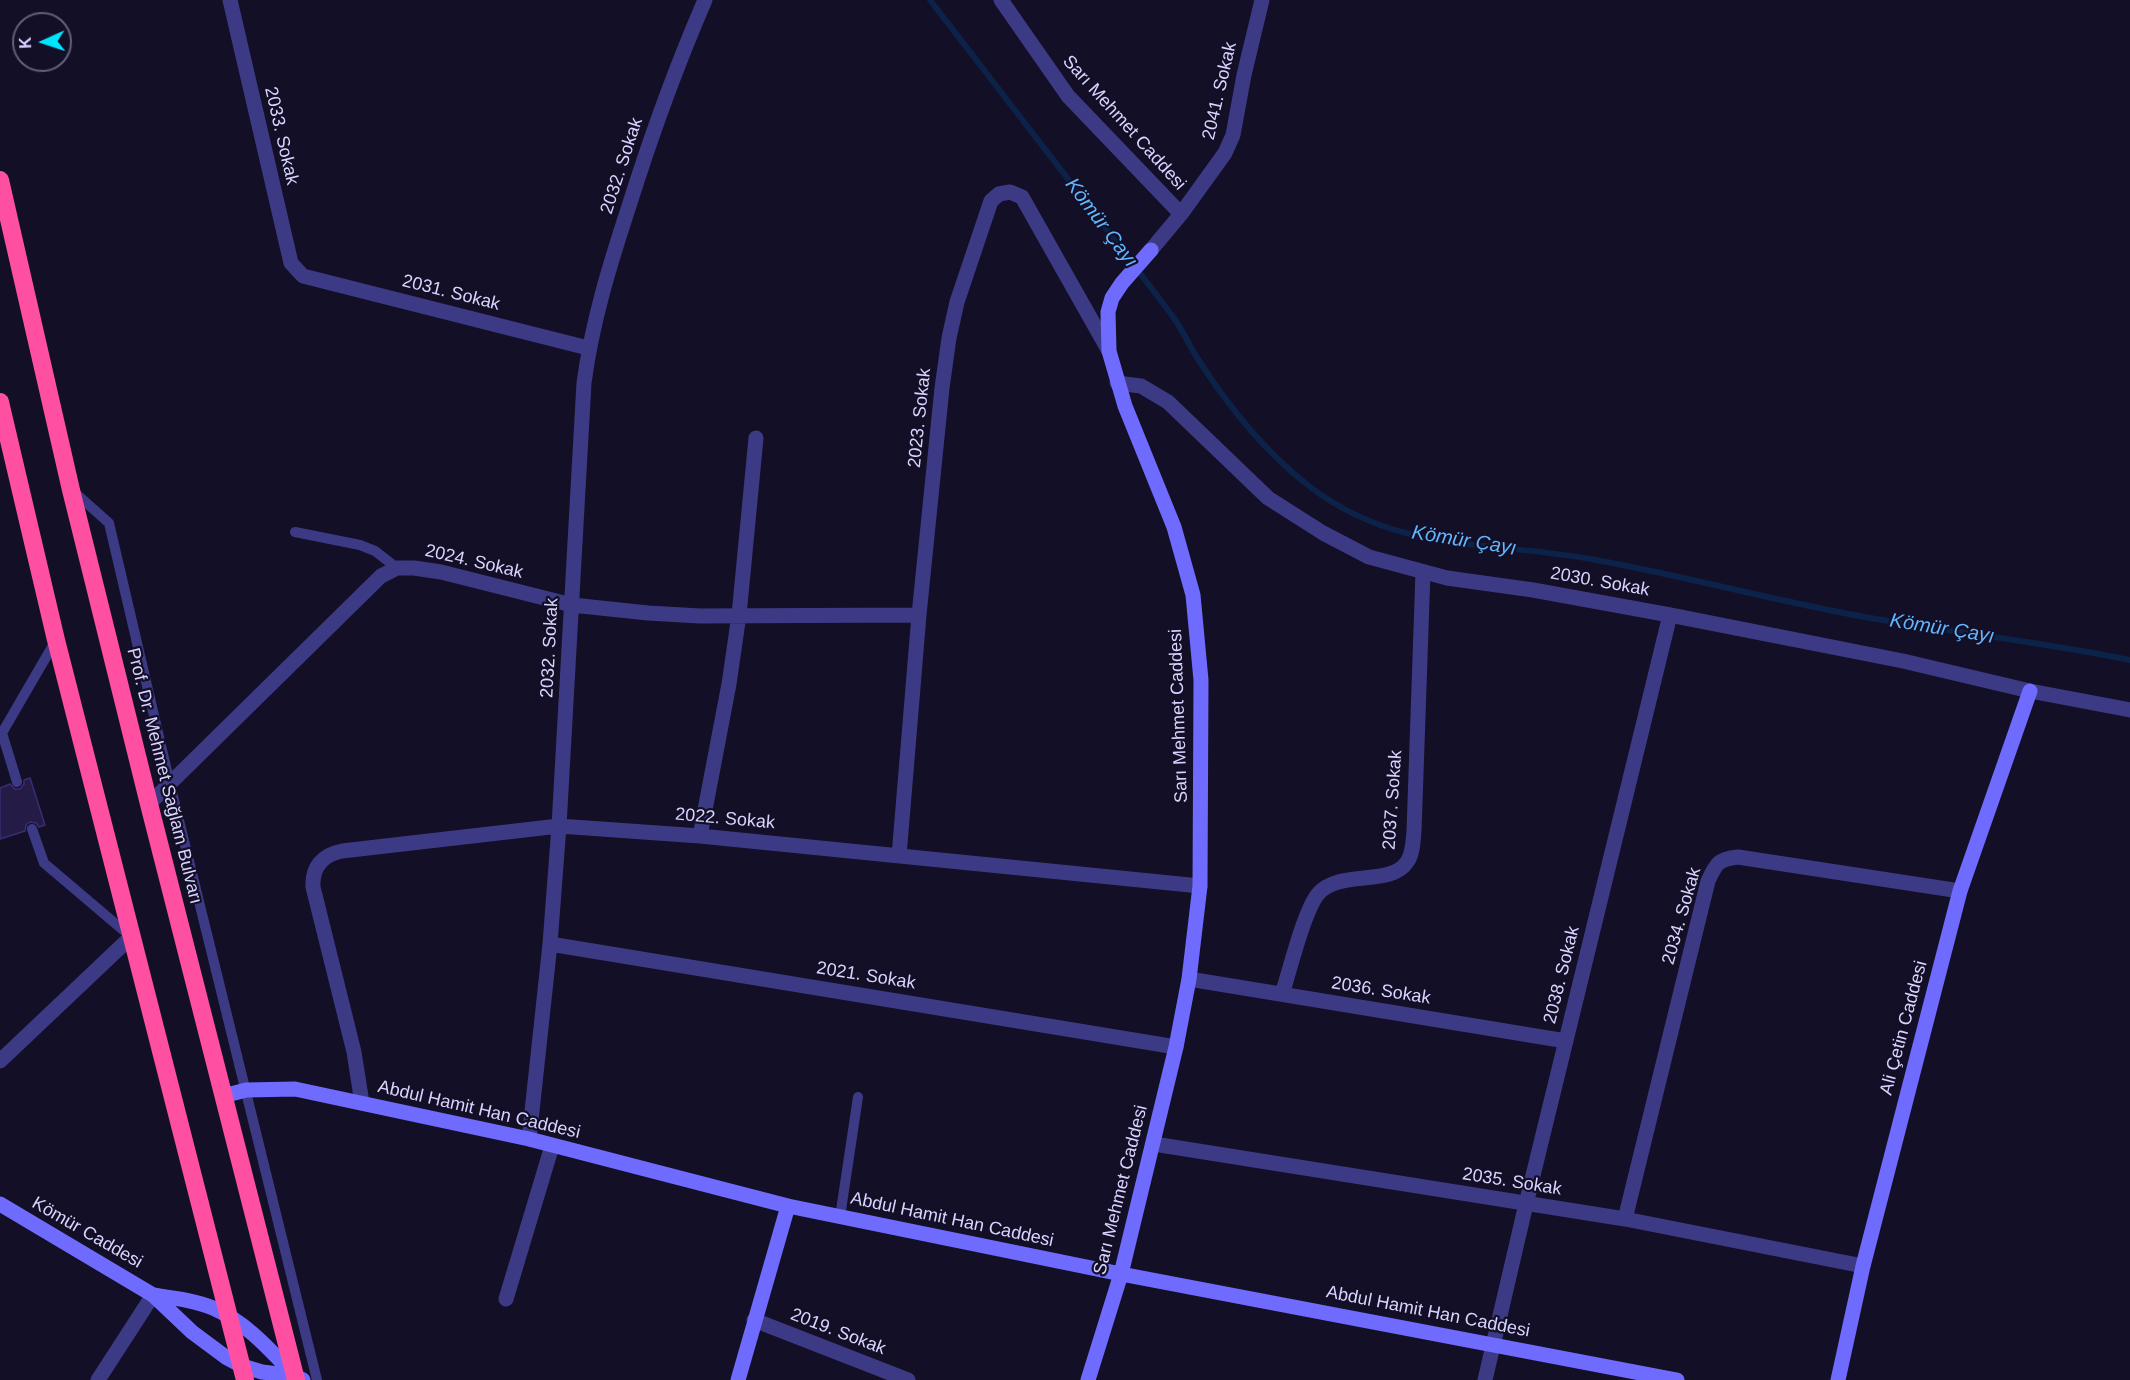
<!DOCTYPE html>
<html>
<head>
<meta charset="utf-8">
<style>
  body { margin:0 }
  #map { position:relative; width:2130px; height:1380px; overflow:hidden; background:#130f26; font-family:Helvetica,sans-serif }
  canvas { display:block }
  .north { position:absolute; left:12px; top:12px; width:60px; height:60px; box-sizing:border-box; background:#130f26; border:2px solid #625e7d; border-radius:50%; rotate:267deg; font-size:16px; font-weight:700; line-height:24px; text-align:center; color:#d9d4ff }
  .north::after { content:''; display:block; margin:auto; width:21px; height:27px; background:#00e5ff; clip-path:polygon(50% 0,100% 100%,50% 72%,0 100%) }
</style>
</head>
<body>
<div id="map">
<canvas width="2130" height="1380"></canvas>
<div class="north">K</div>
</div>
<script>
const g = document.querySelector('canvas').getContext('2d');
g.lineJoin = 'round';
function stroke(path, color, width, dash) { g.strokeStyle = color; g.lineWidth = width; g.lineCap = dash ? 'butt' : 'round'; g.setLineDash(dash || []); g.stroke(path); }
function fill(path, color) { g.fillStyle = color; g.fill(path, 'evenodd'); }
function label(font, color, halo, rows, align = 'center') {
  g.font = font + ' Helvetica,sans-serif'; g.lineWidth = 4.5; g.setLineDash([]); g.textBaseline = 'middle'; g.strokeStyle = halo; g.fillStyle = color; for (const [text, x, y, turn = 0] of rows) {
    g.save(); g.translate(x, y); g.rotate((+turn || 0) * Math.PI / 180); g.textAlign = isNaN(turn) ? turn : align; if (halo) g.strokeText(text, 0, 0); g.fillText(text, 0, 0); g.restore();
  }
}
stroke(new Path2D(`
  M 930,0 C 988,76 1047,151 1105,227 C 1128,259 1153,289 1176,321 C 1184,333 1190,347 1198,359 C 1228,406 1265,452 1309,486 C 1398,555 1492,540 1596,560 C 1690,577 1782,603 1876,619 C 1961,633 2046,643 2130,660`), '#0c2248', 6);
const building = new Path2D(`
  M 30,778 L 45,825 L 39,827 L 36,823 L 30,822 L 26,825 L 25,831 L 0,839 L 0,788 L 10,784 L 15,789 L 20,789 L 24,784 L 24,780 Z`);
fill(building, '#241b47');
stroke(building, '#3b2d73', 1.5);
stroke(new Path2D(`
  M 73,491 L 109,523 L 170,784 L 317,1380
  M 295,532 L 360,545 L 375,551 L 397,568
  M 17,782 L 2,733 L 56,640
  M 32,829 L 44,863 L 130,936
  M 840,1217 L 858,1097`), '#3d3a85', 10);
stroke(new Path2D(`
  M 230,0 L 291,263 L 303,276 L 588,348
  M 1001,0 L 1068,96 L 1181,214 L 1151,250
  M 1181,214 L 1225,153 L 1233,135 L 1244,75 L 1262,0
  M 1117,383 L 1141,386 L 1168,402 L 1268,498 L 1323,533 L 1369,557 L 1447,578 L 1533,590 L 1670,615 L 1903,661 L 2030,691 L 2130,710
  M 149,804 L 381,576 L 397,568 L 414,568 L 441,572 L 572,605 L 648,613 L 700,616 L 919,615
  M 700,836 L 729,684 L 739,615 L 756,438
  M 899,856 L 919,615 L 942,388 L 949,338 L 957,302 L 991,201 L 999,194 L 1010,192 L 1022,197 L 1109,351
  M 550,944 L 1176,1047
  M 1189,979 L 1566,1041
  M 1282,994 C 1290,970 1304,911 1318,894 C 1339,869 1391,887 1407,862 C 1413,854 1413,841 1414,831 L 1423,572
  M 0,1061 L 131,937
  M 362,1103 L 354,1052 L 313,887 C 312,867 322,855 342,851 L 559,826 L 584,383 C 592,322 610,264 629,206 C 651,136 676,67 705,0
  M 529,1139 L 550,944 L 559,826 L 700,836 L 1200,886
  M 1154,1144 L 1625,1219 L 1863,1266
  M 1625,1219 L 1708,881 C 1716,864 1718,859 1738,857 L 1960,891
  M 506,1299 L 552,1146
  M 754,1320 L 908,1380
  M 98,1380 L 153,1295
  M 1485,1380 L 1526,1204 L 1670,615`), '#3d3a85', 15);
stroke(new Path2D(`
  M 223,1096 L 246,1090 L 295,1089 L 529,1139 L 788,1206 L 1121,1274 L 1677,1380
  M 0,1204 L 153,1295 L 192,1332 L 227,1358 L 242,1366 L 262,1372 L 295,1376 L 303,1380
  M 153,1295 C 173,1298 194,1300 213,1308 C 246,1322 271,1351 295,1376
  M 738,1380 L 788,1206
  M 1088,1380 L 1121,1274 L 1176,1047 L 1189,979 L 1200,886 L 1201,680 L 1193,595 L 1174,527 L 1125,406 L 1109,351 L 1108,312 L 1112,298 L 1122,283 L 1151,250
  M 1838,1380 L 1863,1266 L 1960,891 L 2030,691`), '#6f6bff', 15);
stroke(new Path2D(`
  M 0,180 L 71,490 L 149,804 L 296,1380
  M 0,402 L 56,640 L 245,1380`), '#ff4fa3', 18);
label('18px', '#d9d4ff', '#130f26', [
  ["2041. Sokak",1220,91,-77],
  ["Sarı Mehmet Caddesi",1124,123,48],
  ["2033. Sokak",281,136,77],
  ["2032. Sokak",622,166,-72],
  ["2031. Sokak",451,293,14],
  ["2023. Sokak",920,418,-84],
  ["2024. Sokak",474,562,13],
  ["2030. Sokak",1600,582,10],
  ["2032. Sokak",550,648,-87],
  ["Sarı Mehmet Caddesi",1179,716,-92],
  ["Prof. Dr. Mehmet Sağlam Bulvarı",164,776,76],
  ["2037. Sokak",1393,800,-86],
  ["2022. Sokak",725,819,5],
  ["2034. Sokak",1682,916,-74],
  ["2038. Sokak",1562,975,-76],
  ["2021. Sokak",866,976,9],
  ["2036. Sokak",1381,991,9],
  ["Ali Çetin Caddesi",1904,1028,-75],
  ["Abdul Hamit Han Caddesi",479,1110,13],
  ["2035. Sokak",1512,1182,9],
  ["Sarı Mehmet Caddesi",1121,1190,-76],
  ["Abdul Hamit Han Caddesi",952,1220,12],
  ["Kömür Caddesi",87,1233,30],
  ["Abdul Hamit Han Caddesi",1428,1312,11],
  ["2019. Sokak",838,1332,21]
]);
label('italic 20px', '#62b6ff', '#130f26', [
  ["Kömür Çayı",1101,223,53],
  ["Kömür Çayı",1464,541,9],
  ["Kömür Çayı",1942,629,9]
]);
</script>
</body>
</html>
